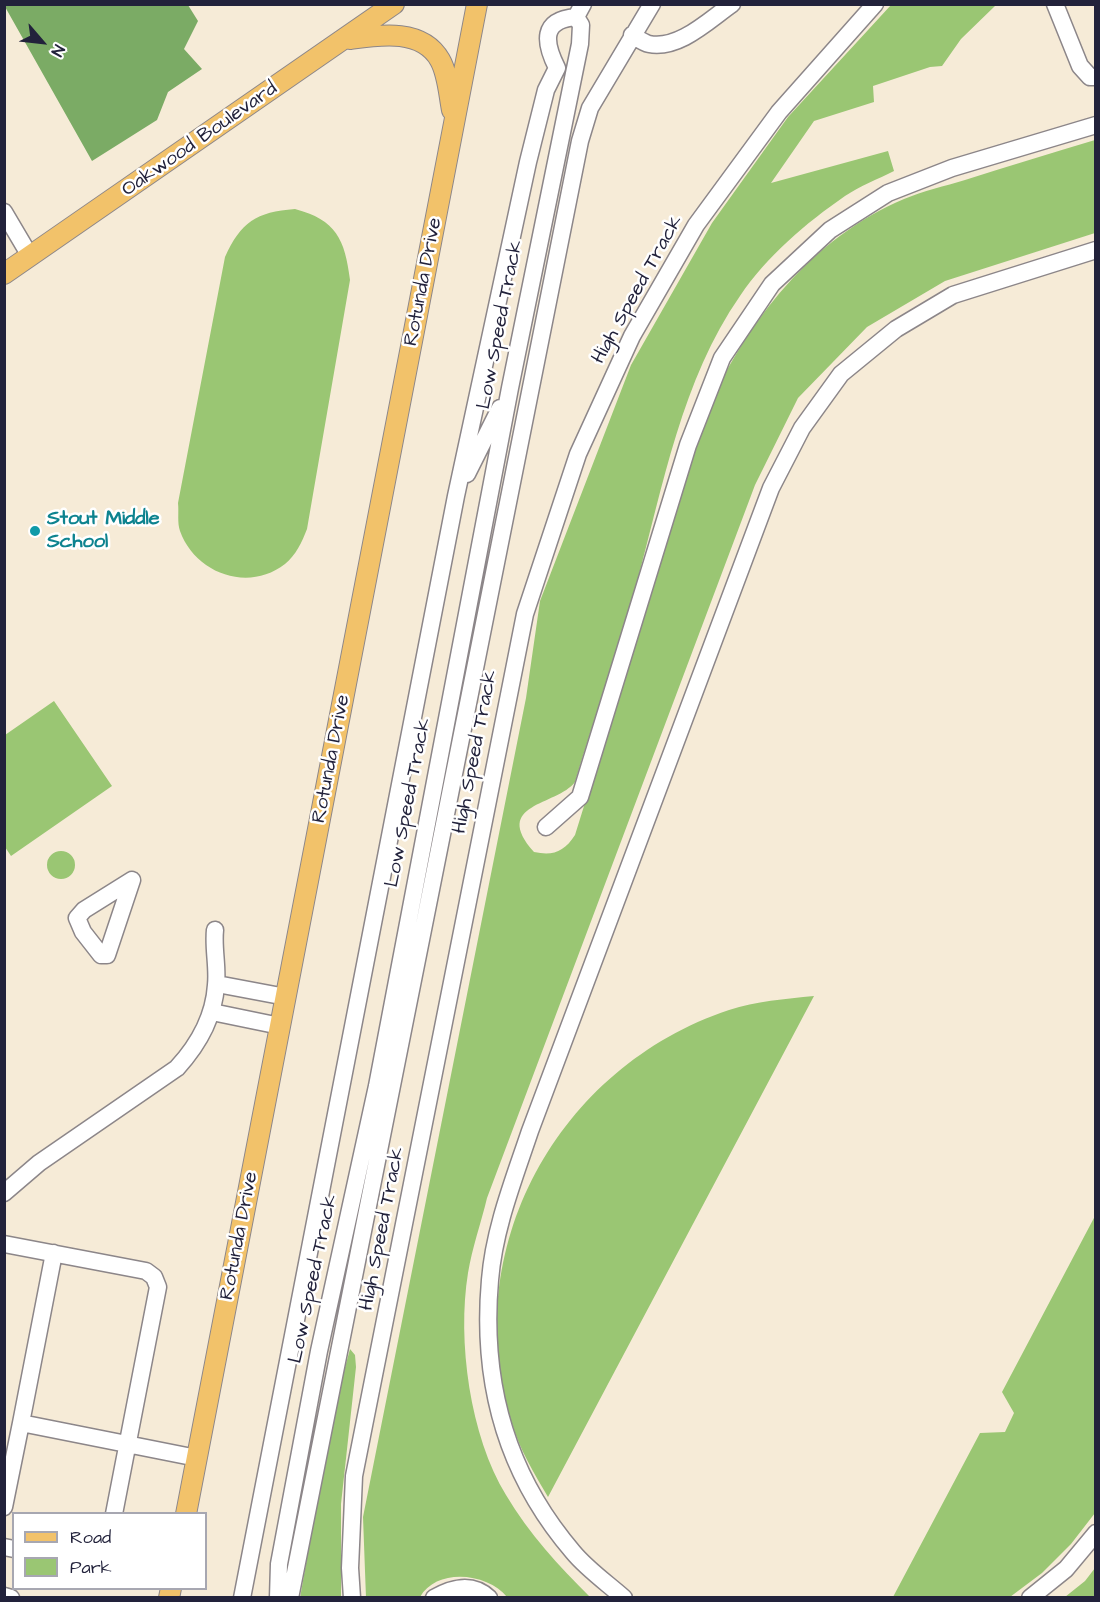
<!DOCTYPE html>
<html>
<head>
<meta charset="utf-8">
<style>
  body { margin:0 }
  #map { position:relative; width:1100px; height:1602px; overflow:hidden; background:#f6ebd7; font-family:"Architects Daughter",sans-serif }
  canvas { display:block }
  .frame { position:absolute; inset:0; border:6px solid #22223b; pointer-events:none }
  .legend { position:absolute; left:12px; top:1512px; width:195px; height:78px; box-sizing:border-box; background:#fff; border:2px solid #a7a7b1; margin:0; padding:8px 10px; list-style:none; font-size:18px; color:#22223b }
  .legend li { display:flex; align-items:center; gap:12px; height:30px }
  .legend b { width:30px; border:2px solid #a7a7b1 }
  .north { position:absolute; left:12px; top:12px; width:60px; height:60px; -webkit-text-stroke:4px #fff; paint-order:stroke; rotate:118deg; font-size:16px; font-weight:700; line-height:24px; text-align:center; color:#22223b }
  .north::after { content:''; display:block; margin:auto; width:21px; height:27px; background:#22223b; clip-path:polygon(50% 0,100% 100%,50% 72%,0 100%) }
</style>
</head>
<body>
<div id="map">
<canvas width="1100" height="1602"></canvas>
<div class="frame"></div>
<ul class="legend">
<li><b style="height:8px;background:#f2c26a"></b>Road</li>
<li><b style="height:16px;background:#9ac673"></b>Park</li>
</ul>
<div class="north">N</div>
</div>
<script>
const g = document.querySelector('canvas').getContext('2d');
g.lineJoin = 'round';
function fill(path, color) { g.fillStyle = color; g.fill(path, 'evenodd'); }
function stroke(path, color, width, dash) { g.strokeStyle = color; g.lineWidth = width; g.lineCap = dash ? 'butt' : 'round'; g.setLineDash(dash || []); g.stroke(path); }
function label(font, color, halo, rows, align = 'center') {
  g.font = font + ' "Architects Daughter",sans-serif'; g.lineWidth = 5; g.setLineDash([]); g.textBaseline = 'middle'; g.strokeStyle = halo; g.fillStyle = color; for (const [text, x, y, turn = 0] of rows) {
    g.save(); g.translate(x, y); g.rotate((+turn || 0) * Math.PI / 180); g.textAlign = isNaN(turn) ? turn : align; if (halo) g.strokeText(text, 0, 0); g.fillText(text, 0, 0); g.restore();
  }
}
fill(new Path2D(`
  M 891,5 L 996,5 L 961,39 L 942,66 L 930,67 L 873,86 L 874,102 L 814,121 L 771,183 L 888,151 L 894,171 C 878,179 860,186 845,196 C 806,223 767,256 740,296 C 682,379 663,486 637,582 C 619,649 595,715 575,782 C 557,806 491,803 534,852 C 553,856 564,852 575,835 L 707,410 C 748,320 812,238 904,199 C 923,191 945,186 965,180 C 1008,166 1052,153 1095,140 L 1095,233 L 945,281 L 867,327 L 798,398 L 755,485 L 487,1198 C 481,1223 472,1248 468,1273 C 457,1341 470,1436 506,1495 C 529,1534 559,1566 590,1597 L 507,1597 C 488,1573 437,1567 420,1597 L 366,1598 L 363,1517 L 526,698 L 540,601 L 631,365 L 712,223 L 788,117 Z
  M 295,209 C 336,220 345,239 350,280 L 307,529 C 302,542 296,555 285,564 C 248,593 195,573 180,531 C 177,523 179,512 178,503 L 225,257 C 241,222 256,212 295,209 Z
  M 54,701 L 112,786 L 11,856 L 5,847 L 5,735 Z
  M47 865a14 14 0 1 1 28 0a14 14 0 1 1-28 0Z
  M 814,996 L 548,1497 C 534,1473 520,1450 512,1424 C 457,1249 558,1067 729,1010 C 756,1001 785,999 814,996 Z
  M 1095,1216 L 1095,1513 L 1071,1544 L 1042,1573 L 1010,1597 L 893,1597 L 980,1433 L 1005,1432 L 1014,1413 L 1002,1392 Z
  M 350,1349 L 355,1355 L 356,1367 L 341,1504 L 341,1597 L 300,1598 L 331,1419 Z
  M 1095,1568 L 1095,1597 L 1065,1597 L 1085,1581 Z`), '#9ac673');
fill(new Path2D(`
  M 4,5 L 188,5 L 198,21 L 184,49 L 202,69 L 168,92 L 157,120 L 92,161 Z`), '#7bab65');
const minor = new Path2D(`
  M 1055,4 L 1080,66 L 1090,77 L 1096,77
  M 632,35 C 637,38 644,43 649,44 C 679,50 709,20 732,4
  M 4,212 L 30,256
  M 467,474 L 500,408
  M 546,827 L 580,797 L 688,445 L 722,358 L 772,284 L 830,230 L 888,193 L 952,168 L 1096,125
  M 132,880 L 107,955 L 101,955 L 83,932 L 77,918 L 84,910 Z
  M 217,984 L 286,997
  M 212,1012 L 280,1026
  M 4,1193 L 39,1163 L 177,1068 C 198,1045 214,1017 216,985 C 218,967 213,948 215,930
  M 4,1244 L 146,1271 L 154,1277 L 158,1287 L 114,1514
  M 21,1423 L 54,1253
  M 4,1507 L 21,1423 L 197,1458
  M 4,1547 L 14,1549
  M 4,1596 L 11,1598
  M 242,1598 L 456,496 L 528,162 L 546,90 L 557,68 C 544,42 541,20 576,17 L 583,4
  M 278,1598 L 279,1564 L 319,1351 L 377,1086 L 510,388 L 580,44 L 581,25 L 576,17
  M 290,1598 L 580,141 L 590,108 L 652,4
  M 352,1598 L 350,1568 L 354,1476 L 525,614 L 578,454 L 632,336 L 696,225 L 779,112 L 875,4
  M 434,1598 C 451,1588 472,1582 489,1598
  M 624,1598 C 607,1583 587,1569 573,1552 C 506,1474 481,1382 490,1280 C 494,1229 514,1179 530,1131 L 771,488 L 802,428 L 841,374 L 896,329 L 953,295 L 1096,250
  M 1030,1598 L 1066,1569 L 1096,1533`);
const major = new Path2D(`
  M 350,39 C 379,35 422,28 440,60 C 448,74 449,95 452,110
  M 4,274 L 394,4
  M 186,1514 L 477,4
  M 169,1598 L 171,1588`);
stroke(minor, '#8c8689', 19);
stroke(major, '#8c8689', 22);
stroke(minor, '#fff', 16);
stroke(major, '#f2c26a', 20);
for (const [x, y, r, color] of [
  [35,531,6,"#0f9aa8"]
]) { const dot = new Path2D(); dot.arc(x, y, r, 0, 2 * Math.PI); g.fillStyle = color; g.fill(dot); stroke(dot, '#fff', 2); }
label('20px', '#22223b', '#fff', [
  ["Oakwood Boulevard",200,140,-35],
  ["Rotunda Drive",424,282,-79],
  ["High Speed Track",638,290,-61],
  ["Low Speed Track",501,325,-79],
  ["High Speed Track",476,752,-79],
  ["Rotunda Drive",332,759,-79],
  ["Low Speed Track",409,803,-79],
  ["High Speed Track",383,1229,-79],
  ["Rotunda Drive",240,1236,-79],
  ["Low Speed Track",314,1279,-78]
]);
label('bold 20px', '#0d838f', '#fff', [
  ["Stout Middle",47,520],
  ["School",47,543]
], 'left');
</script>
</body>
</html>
